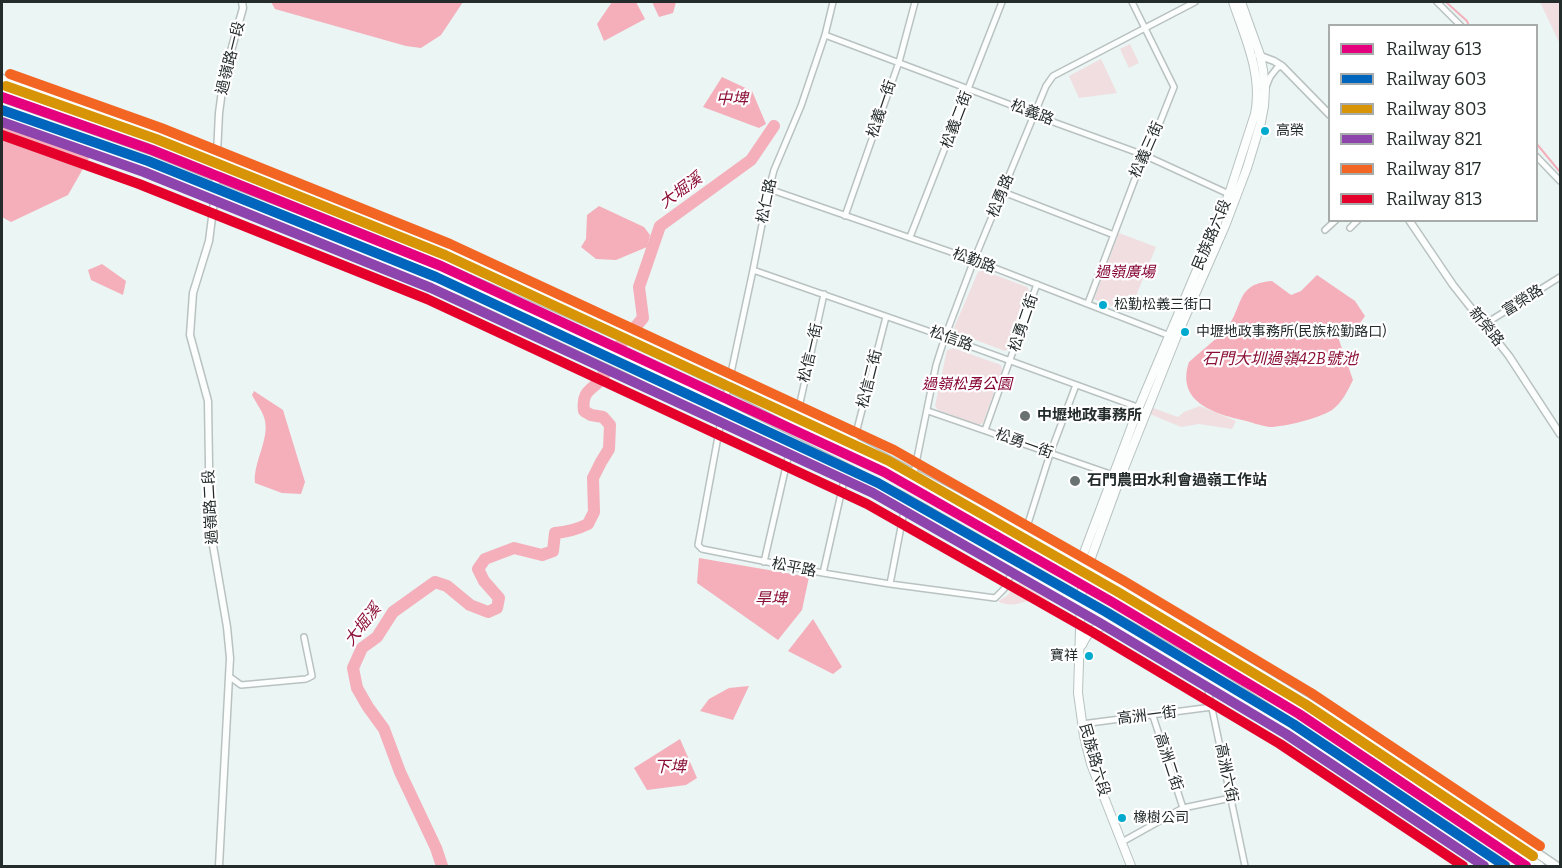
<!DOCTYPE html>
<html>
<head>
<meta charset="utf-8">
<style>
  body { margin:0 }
  #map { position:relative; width:1562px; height:868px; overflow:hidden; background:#eaf5f4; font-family:Bitter,serif }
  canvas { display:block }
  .frame { position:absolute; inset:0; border:3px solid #242c2b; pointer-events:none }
  .legend { position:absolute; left:1328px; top:24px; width:210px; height:198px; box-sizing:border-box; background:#fff; border:2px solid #a7abaa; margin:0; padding:8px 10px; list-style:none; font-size:18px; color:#242c2b }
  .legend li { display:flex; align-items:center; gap:12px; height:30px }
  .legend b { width:30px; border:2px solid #a7abaa }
</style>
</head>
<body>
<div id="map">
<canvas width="1562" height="868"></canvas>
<div class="frame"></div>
<ul class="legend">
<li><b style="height:8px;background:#e5007d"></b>Railway 613</li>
<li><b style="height:8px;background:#0065bd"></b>Railway 603</li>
<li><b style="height:8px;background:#d79406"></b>Railway 803</li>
<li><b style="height:8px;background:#8e44ad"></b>Railway 821</li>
<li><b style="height:8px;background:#f26522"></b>Railway 817</li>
<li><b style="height:8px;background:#e4002b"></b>Railway 813</li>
</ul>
</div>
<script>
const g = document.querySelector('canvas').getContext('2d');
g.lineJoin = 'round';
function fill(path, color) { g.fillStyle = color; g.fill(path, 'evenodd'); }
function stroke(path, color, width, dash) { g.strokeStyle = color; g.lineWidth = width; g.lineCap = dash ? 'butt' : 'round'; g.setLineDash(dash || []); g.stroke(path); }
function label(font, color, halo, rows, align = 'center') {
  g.font = font + ' Bitter,"Noto Sans TC",serif'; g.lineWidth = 4.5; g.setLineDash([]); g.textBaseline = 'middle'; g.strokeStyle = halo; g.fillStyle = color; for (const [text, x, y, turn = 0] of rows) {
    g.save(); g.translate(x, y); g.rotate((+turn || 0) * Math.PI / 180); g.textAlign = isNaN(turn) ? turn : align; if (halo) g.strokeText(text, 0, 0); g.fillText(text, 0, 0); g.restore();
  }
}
fill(new Path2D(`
  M 1540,2 L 1560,2 L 1560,44 Z
  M 1130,44 L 1139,63 L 1129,68 L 1120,49 Z
  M 1101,59 L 1117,93 L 1079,98 L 1069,76 Z
  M 1119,233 L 1156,247 L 1129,313 L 1094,299 Z
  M 982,270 L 1027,287 L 1030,292 L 1010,348 L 1005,351 L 957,333 L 954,328 L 978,272 Z
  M 953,348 L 1001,365 L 1002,370 L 983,423 L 979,425 L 938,410 L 935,406 L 947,350 Z
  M 1200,406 L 1236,421 L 1232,429 L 1199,424 L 1181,427 L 1150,414 L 1153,408 L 1178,417 L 1184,412 Z
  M 1024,581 L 1055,601 C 1049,600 1042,599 1036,600 C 1021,601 1012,609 998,601 L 1007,596 L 1017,584 Z`), '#f1dee0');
fill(new Path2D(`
  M 271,2 L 463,2 L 441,35 L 421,48 L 406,46 L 275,9 Z
  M 612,2 L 636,2 L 645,19 L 604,41 L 597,24 Z
  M 652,2 L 676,2 L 673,13 L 659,17 Z
  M 722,77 L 752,91 L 766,124 L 759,128 L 703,107 Z
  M 2,123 L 92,153 L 68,195 L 11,222 L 2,217 Z
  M 599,206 L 644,227 L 650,235 L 647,247 L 616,260 L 596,259 L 581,247 L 586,239 L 587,215 Z
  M 102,264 L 126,281 L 123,295 L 91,280 L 88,270 Z
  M 1317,275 L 1355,301 L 1365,316 L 1360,323 L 1339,334 L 1339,340 L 1353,380 C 1348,390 1342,403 1332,410 C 1320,418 1284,427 1270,427 C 1261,426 1251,422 1242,420 C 1212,413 1176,401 1189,362 C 1200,352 1213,342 1224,331 C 1245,309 1233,284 1272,281 L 1291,295 L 1301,291 Z
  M 254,391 L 283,410 L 305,482 L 301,494 L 282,493 L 255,483 C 253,463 269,440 265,421 C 264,413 256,403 252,395 Z
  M 699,558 L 809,577 L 802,610 L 778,640 L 697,583 Z
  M 813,619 L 842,667 L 833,674 L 788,651 Z
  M 749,686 L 733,720 L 700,711 L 709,699 L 729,688 Z
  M 680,739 L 697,778 L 686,785 L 647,790 L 634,768 Z`), '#f4afbb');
stroke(new Path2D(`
  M 1446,2 L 1467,21 L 1469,26
  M 1536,143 L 1560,172`), '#f4afbb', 2);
stroke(new Path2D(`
  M 442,866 L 436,848 L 400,772 L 384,729 L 368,707 L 357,688 L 353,668 L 362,648 L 377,637 L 393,612 L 435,582 L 447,586 L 470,605 L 488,612 L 497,608 L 499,598 L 484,581 L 478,569 L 485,559 L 514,548 L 542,555 L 553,551 L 555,533 C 567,532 578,529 588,524 L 594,512 L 593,478 L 601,462 L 609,449 L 610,425 L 603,417 L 591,415 L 584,411 C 581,389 593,391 604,376 L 603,365 L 643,318 L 639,287 L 660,226 L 751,160 L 774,126`), '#f4afbb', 12);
const minor = new Path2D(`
  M 833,2 L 825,35 L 801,106 L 774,170 L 769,189 L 753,270 L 722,415 L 698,545 L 702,549 L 823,573 L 890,584 L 995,598 L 1004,589 L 1014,568
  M 1437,2 L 1461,26
  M 825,35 L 1019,108 L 1034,115 L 1144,155 L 1231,195
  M 1266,87 L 1270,77 L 1277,68 L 1282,66
  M 1536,156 L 1560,181
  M 769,189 L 974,260 L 1170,336
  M 1003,192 L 1114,235
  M 845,216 L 899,62 L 915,2
  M 1350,228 L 1358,220
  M 1325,230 L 1336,220
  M 910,237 L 1002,2
  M 753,270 L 931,332 L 1140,408
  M 1088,303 L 1144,155 L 1149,150 L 1174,87 L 1132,2
  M 1485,324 L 1560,277
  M 928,411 L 1116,476
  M 798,412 L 824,294
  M 985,430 L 1037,284
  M 854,441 L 886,317
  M 914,473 L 936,365 L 945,337 L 974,260 L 1046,86 L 1053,76 L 1195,2
  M 1025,533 L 1050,454 L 1076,385
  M 764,562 L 790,449
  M 823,573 L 845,476
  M 890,584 L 905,506
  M 230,677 L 241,685 L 306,679 L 312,676 L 304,637
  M 1206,680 L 1245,866
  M 1153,716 L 1183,808
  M 1082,724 L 1212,707
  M 1122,842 L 1183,808 L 1231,798`);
const tertiary = new Path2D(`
  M 1258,55 L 1274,61 L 1282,66 L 1330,115
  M 1409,220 L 1453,285 L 1509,356 L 1560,434
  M 219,866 L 230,658 L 227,627 L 210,528 L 208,401 L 190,335 L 193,293 L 209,241 L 215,194 L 219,113 L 224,76 L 243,8 L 242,2`);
const secondary = new Path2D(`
  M 1081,569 L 1080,564 L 1085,550 L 1139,407 L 1229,194 L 1255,114 C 1263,75 1245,37 1233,2
  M 1082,645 C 1088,631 1096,626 1111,625
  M 1131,866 L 1091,764 L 1084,736 L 1078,693 L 1081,598 L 1084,577 L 1119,481 L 1176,338 L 1225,226 L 1247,168 L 1261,122 L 1264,106 L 1265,89 L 1263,70 L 1260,55 L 1241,2`);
const primary = new Path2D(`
  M 2,79 L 267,174 L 499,273 L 730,377 L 798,412 L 1025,533 L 1133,596 L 1384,749 L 1556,866
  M 2,88 L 152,140 L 394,237 L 463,266 L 652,350 L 741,393 L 906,479 L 1084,577 L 1375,754 L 1540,866
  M 2,107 L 148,159 L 216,187 L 387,253 L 501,301 L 652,372 L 832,461 L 903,497 L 1214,674 L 1336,753 L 1505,866
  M 2,115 L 77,140 L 215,194 L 462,292 L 618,364 L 845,476 L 905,506 L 1206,679 L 1277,724 L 1491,866`);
stroke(minor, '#b9c2c1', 8);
stroke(tertiary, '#b9c2c1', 9);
stroke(secondary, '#b9c2c1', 10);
stroke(primary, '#b9c2c1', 11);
stroke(minor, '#fcfefd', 5);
stroke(tertiary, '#fcfefd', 6);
stroke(secondary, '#fcfefd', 8);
stroke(primary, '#fcfefd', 8);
stroke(new Path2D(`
  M 2,97 L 152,150 L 441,266 L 884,472 L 1112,602 L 1299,714 L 1526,866`), '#e5007d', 10);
stroke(new Path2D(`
  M 2,110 L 148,161 L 436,277 L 878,483 L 1106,612 L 1293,724 L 1505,866`), '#0065bd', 10);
stroke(new Path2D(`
  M 6,86 L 156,139 L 445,255 L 889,461 L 1118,592 L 1305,704 L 1533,856`), '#d79406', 10);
stroke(new Path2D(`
  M 2,122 L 144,172 L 431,288 L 873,493 L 1100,623 L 1286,734 L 1484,866`), '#8e44ad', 10);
stroke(new Path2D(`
  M 10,74 L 161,128 L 450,244 L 894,450 L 1124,581 L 1311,693 L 1540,846`), '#f26522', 10);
stroke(new Path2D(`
  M 2,135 L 139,184 L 427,299 L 867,504 L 1094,633 L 1280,744 L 1463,866`), '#e4002b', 10);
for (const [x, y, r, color] of [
  [1265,131,5,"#00a9ce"],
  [1103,305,5,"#00a9ce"],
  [1185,332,5,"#00a9ce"],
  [1025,416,6,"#697271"],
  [1075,481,6,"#697271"],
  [1089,656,5,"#00a9ce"],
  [1122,818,5,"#00a9ce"]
]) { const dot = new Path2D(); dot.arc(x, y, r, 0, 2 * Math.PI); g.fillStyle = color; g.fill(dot); stroke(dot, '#fff', 2); }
label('14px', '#242c2b', '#fff', [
  ["高榮",1276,131],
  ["松勤松義三街口",1114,305],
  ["中壢地政事務所(民族松勤路口)",1196,332],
  ["寶祥",1078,656,"right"],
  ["橡樹公司",1133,818]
], 'left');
label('15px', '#242c2b', '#fff', [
  ["過嶺路一段",231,58,-76],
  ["松義一街",882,109,-71],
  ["松義路",1032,113,21],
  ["松義二街",957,120,-69],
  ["松義三街",1147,150,-66],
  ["松勇路",1001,196,-68],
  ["松仁路",767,201,-78],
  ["民族路六段",1212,235,-67],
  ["松勤路",974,261,20],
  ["富榮路",1523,301,-32],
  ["松勇二街",1024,323,-71],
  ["新榮路",1486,327,51],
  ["松信路",951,339,20],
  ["松信一街",811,353,-77],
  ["松信二街",870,379,-76],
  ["松勇一街",1024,444,20],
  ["過嶺路二段",211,507,-93],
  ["松平路",794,568,11],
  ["高洲一街",1147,716,-7],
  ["民族路六段",1094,760,74],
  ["高洲二街",1168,762,72],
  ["高洲六街",1226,773,78]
]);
label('italic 15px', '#840332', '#fff', [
  ["過嶺廣場",1125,273],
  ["過嶺松勇公園",967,385]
]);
label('bold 15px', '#242c2b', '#fff', [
  ["中壢地政事務所",1037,416],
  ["石門農田水利會過嶺工作站",1087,481]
], 'left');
label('italic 16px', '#8b0f37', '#fff', [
  ["中埤",732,100],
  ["大堀溪",681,191,-36],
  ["石門大圳過嶺42B號池",1280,360],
  ["旱埤",771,600],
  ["大堀溪",363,625,-52],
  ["下埤",670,768]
]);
</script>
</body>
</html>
